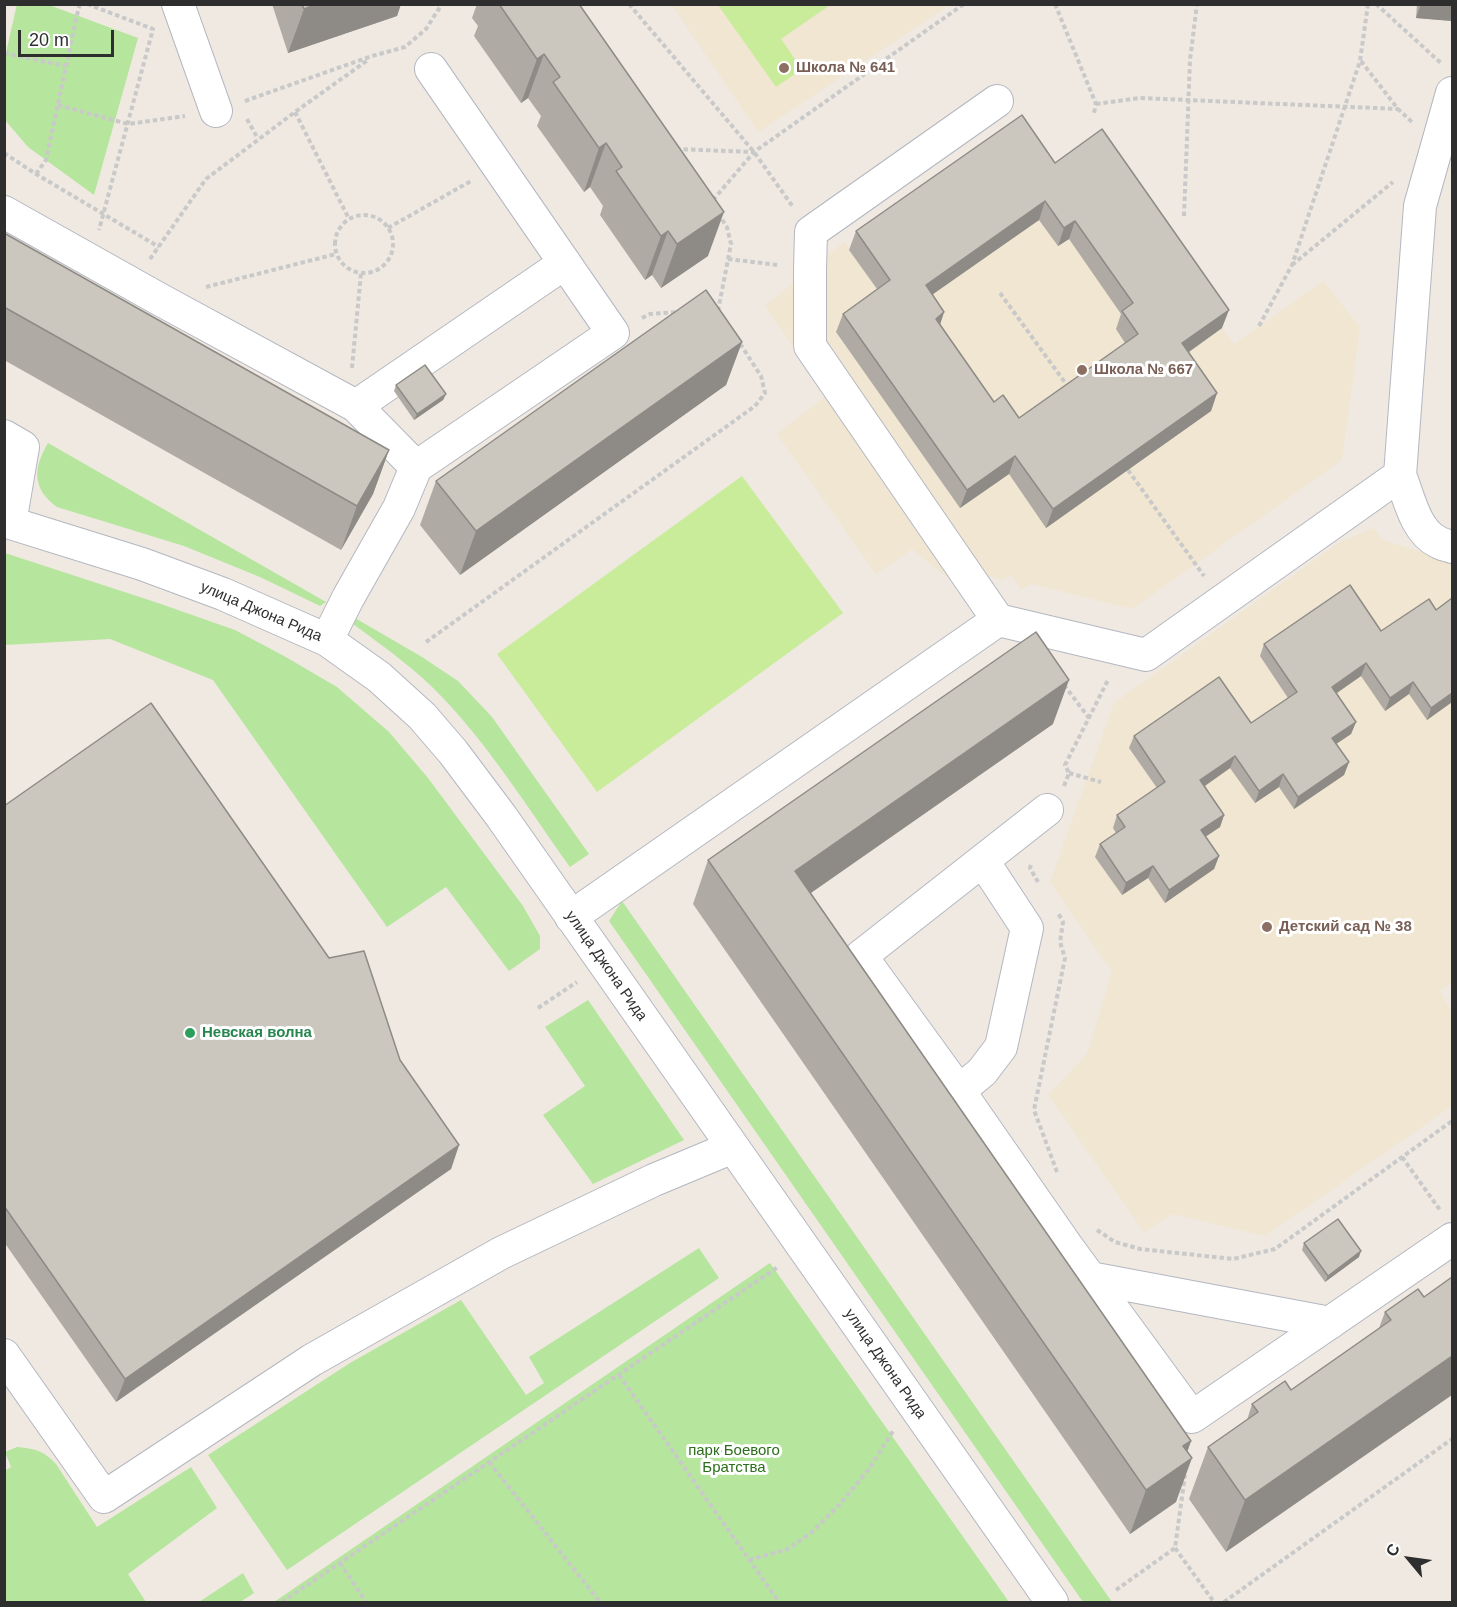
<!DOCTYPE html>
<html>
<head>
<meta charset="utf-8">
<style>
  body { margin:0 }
  #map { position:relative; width:1457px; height:1607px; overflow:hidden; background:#efe9e1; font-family:Helvetica,sans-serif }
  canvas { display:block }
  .frame { position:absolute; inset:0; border:6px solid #2e2e2e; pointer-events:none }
  .north { position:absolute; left:1379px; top:1529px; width:60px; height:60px; -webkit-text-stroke:4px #fff; paint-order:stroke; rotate:299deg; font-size:16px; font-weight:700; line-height:24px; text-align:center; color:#2e2e2e }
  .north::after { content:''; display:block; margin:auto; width:21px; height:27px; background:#2e2e2e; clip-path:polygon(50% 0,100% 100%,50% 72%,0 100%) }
  .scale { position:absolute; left:18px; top:30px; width:96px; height:27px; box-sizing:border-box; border:3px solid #2e2e2e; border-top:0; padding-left:8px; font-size:18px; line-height:21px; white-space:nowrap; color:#2e2e2e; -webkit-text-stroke:4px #fff; paint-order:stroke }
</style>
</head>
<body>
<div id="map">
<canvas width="1457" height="1607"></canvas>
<div class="frame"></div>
<div class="north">С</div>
<div class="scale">20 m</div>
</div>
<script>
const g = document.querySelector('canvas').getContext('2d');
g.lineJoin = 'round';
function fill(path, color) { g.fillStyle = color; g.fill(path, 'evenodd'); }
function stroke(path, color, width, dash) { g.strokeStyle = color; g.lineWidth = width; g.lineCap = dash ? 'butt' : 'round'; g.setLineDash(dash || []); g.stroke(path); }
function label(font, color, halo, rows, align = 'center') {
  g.font = font + ' Helvetica,sans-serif'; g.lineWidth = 6; g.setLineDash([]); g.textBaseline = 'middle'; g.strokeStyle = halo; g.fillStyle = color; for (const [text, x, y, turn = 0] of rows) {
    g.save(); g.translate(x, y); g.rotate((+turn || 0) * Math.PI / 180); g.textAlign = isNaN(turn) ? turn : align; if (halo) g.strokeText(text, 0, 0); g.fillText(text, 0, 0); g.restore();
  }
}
fill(new Path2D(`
  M 672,5 L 949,5 L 758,132 Z
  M 1095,148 L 1234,344 L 1323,281 L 1360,327 L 1342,460 L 1132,609 L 1032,584 L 1021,590 L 1011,575 L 1002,580 L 976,573 L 957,585 L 912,549 L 876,574 L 777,434 L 827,395 L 765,306 L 844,242 L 850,249 L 1049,181 Z
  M 1374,528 L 1381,539 L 1452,562 L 1452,982 L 1440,991 L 1452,1013 L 1452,1106 L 1265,1236 L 1172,1214 L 1144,1232 L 1048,1095 L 1087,1054 L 1112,972 L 1050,882 L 1114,703 L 1340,542 Z`), '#f0e6d1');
fill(new Path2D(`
  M 17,4 L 49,5 L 138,38 L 94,195 L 28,147 L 5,120 L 5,57 Z
  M 48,443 L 326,602 L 320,606 L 260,577 L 184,546 L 57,507 C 32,489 33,468 48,443 Z
  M 5,553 L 158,603 L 235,630 L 284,656 L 337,687 L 389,732 L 428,778 L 523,906 L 540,936 L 540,949 L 509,971 L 446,887 L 387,927 L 213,680 L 110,639 L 5,645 Z
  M 355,618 L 422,657 L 458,681 L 492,717 L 589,854 L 570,867 C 529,810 491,748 442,697 C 416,669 384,647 353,624 Z
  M 622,901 L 1112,1602 L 1083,1602 L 609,921 Z
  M 588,1000 L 684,1140 L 593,1184 L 543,1115 L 585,1086 L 545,1027 Z
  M 699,1248 L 719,1278 L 287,1570 L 208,1455 L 350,1363 L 461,1300 L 526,1395 L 544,1383 L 529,1357 Z
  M 770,1263 L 1009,1602 L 274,1602 Z
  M 17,1447 C 35,1449 43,1450 56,1464 L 97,1527 L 191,1467 L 217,1508 L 128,1574 L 146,1602 L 5,1602 L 4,1471 L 11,1467 L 5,1452 Z
  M 243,1573 L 254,1593 L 240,1602 L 199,1602 Z`), '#b6e59e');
fill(new Path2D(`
  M 718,5 L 830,5 L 781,39 L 802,69 L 776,87 Z
  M 742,476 L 843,613 L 597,792 L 497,654 Z`), '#c9ec9a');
const minor = new Path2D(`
  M 178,4 L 216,111
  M 1452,93 L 1420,206 L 1400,475 C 1409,497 1415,531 1438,542 C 1442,545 1448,545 1452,547
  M 997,101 L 811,232 L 810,269 L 810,346 L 998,620
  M 4,212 L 159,299 L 356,406 L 416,467 L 399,508 L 348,598 L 327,640
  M 356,406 L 565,263
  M 4,436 L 23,447 L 10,523
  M 416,467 L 613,333 L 431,69
  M 4,521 L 142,564 L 223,594 L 327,640 L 379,677 L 422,716 L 453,752 L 501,816 L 1052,1602
  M 1047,810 L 861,956 L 959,1091 L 1066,1245 L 1192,1417 L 1452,1239
  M 571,917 L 998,620 L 1146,655 L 1400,475
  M 959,1091 L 982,1072 L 1001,1047 L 1027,928 L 983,861
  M 1090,1278 L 1330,1323
  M 4,1355 L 104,1497 L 312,1360 L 501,1253 L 654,1180 L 733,1147`);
stroke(minor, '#b4b7c1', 34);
stroke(new Path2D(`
  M 87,4 L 153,29 L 99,230
  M 629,4 L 754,152 L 793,207
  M 1055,4 L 1096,104 L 1094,113
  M 1376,4 L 1442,64
  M 4,53 L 65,66
  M 1361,61 L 1398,109 L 1412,122
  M 245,101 L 372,56 L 405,47 L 426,29 L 442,4
  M 1096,104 L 1140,98 L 1398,109
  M 58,105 L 128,124 L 185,116
  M 295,112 L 349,219
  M 247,119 L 258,139
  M 676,149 L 753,152
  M 4,153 L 36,174 L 159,247
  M 36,174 L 46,160 L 77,15 L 80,4
  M 713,200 L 754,152 L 964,4
  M335 244a29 29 0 1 1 58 0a29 29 0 1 1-58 0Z
  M 1184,216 L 1190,60 L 1197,4
  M 388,228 L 471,181
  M 150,259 L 206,179 L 295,112 L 368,60
  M 728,259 L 778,265
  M 1292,265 L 1393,182
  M 206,287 L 336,254
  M 1000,293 L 1069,388
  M 718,311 L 731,244 L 727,227 L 719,215
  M 642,318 L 650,314 L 678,312
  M 1259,326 L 1292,265 L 1360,61 L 1368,4
  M 352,368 L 361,273
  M 1128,470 L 1204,576
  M 426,642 L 755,406 L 765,393 L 761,376 L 739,342
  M 1064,685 L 1089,718
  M 1069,773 L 1101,782
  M 1064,786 L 1069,773 L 1065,765 L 1108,680
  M 1031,865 L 1030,868 L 1038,882
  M 538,1008 L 577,982
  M 1402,1157 L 1440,1210
  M 1057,1172 L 1034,1110 L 1065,958 L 1060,942 L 1063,922 L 1058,913
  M 1097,1230 L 1115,1242 L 1140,1249 L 1233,1259 L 1275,1249 L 1452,1121
  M 619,1375 L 779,1602
  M 489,1462 L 600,1602
  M 1175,1548 L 1214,1602
  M 749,1560 L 788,1549 L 812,1532 L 839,1505 L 869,1469 L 893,1431
  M 340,1563 L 366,1602
  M 1116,1590 L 1175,1548 L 1185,1475
  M 282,1602 L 778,1267
  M 1224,1602 L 1452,1439`), '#c9c9c9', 4, [4.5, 3]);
stroke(minor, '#fff', 32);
fill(new Path2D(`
  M 272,4 L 401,4 L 397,16 L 288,53 Z
  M 477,4 L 579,4 L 708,256 L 661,288 L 652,275 L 645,280 L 600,215 L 603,206 L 590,187 L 584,192 L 537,126 L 541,116 L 528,98 L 521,103 L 474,36 L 478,26 L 472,18 Z
  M 1417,4 L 1452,4 L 1452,21 L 1416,18 Z
  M 1055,163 L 1222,328 L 1189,352 L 1217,393 L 1211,411 L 1046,528 L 1009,474 L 960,508 L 836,332 L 843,314 L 877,289 L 849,250 L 856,231 ZM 1039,220 L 1058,246 L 1069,239 L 1121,314 L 1116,329 L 1125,343 L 1019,418 L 994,402 L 940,324 L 944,312 L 932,294 Z
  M 4,233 L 389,450 L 373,494 L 341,550 L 4,360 Z
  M 742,342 L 726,385 L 460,575 L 420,525 L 436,481 Z
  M 396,385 L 446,394 L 443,400 L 414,420 L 394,391 Z
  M 1452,598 L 1452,702 L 1427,720 L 1409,694 L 1385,711 L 1361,676 L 1336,693 L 1356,722 L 1351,734 L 1336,744 L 1349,762 L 1344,775 L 1294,809 L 1279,787 L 1255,803 L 1230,768 L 1205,786 L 1224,815 L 1220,827 L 1205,837 L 1219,856 L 1214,869 L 1165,903 L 1148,878 L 1122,895 L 1095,857 L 1100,844 L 1116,833 L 1113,828 L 1117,815 L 1157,788 L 1129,748 L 1134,736 L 1251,723 L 1288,698 L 1260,656 L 1264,644 L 1381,631 L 1436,610 Z
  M 1053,724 L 811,893 L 1191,1441 L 1187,1452 L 1176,1502 L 1130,1534 L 693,904 L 708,860 Z
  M 4,806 L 400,1060 L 459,1145 L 451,1169 L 116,1402 L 4,1242 Z
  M 1304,1243 L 1359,1257 L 1325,1282 L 1302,1250 Z
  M 1418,1289 L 1226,1552 L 1189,1499 L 1208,1447 L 1247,1420 L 1252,1404 L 1291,1390 L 1379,1328 L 1385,1312 Z`), '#afaba4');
fill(new Path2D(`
  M 317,4 L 401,4 L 397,16 L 288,53 L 304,9 Z
  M 1421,4 L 1452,4 L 1452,21 L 1416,18 Z
  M 544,54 L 528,98 L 521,103 L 537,59 Z
  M 606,143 L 590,187 L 584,192 L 599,148 Z
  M 1045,201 L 1039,220 L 919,304 L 926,285 Z
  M 724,212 L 708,256 L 661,288 L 677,244 Z
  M 1075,221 L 1069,239 L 1058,246 L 1064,228 Z
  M 668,231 L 652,275 L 645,280 L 661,236 Z
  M 1229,310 L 1222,328 L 1176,361 L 1182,343 Z
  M 944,312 L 938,331 L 936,319 Z
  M 742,342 L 726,385 L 460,575 L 476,531 Z
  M 1217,393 L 1211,411 L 1046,528 L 1053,509 Z
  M 446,394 L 443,400 L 414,420 L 417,414 Z
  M 389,450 L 373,494 L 341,550 L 357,506 Z
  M 1015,456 L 1009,474 L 960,508 L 967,490 Z
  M 1366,663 L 1361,676 L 1327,700 L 1332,687 Z
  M 1069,680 L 1053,724 L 779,915 L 795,871 Z
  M 1413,682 L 1409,694 L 1385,711 L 1390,698 Z
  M 1452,693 L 1452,702 L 1427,720 L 1431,708 Z
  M 1356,722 L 1351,734 L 1327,750 L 1332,738 Z
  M 1235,756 L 1230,768 L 1196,792 L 1200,780 Z
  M 1349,762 L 1344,775 L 1294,809 L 1298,797 Z
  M 1283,774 L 1279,787 L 1255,803 L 1259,791 Z
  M 1224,815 L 1220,827 L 1196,843 L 1201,830 Z
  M 1219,856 L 1214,869 L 1165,903 L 1169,890 Z
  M 1153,866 L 1148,878 L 1122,895 L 1126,883 Z
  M 459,1145 L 451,1169 L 116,1402 L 125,1379 Z
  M 1361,1251 L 1359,1257 L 1325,1282 L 1328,1276 Z
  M 1452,1356 L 1452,1395 L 1226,1552 L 1245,1500 Z
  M 1191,1441 L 1183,1464 L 1192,1458 L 1176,1502 L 1130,1534 L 1146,1490 L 1183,1446 Z`), '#8e8b86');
const building = new Path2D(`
  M 302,4 L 317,4 L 304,9 Z
  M 499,4 L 579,4 L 724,212 L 677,244 L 668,231 L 661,236 L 616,171 L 622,167 L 606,143 L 599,148 L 553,82 L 560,77 L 544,54 L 537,59 Z
  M 1022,115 L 1055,163 L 1102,129 L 1229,310 L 1182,343 L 1217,393 L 1053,509 L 1015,456 L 967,490 L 843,314 L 890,280 L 856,231 ZM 1045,201 L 1064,228 L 1075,221 L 1133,303 L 1122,311 L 1138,334 L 1019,418 L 1003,395 L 994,402 L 936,319 L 944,312 L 926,285 Z
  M 4,233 L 389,450 L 357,506 L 4,307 Z
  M 706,290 L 742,342 L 476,531 L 436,481 Z
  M 425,365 L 446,394 L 417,414 L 396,385 Z
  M 1350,585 L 1381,631 L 1429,599 L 1436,610 L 1452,598 L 1452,693 L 1431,708 L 1413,682 L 1390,698 L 1366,663 L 1332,687 L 1356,722 L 1332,738 L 1349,762 L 1298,797 L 1283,774 L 1259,791 L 1235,756 L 1200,780 L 1224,815 L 1201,830 L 1219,856 L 1169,890 L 1153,866 L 1126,883 L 1100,844 L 1125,827 L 1117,815 L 1165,782 L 1134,736 L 1219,677 L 1251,723 L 1297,692 L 1264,644 Z
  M 1036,632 L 1069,680 L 795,871 L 1191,1441 L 1183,1446 L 1192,1458 L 1146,1490 L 708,860 Z
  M 151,703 L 329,958 L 364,951 L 400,1060 L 459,1145 L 125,1379 L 4,1206 L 4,806 Z
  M 1338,1219 L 1361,1251 L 1328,1276 L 1304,1243 Z
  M 1452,1277 L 1452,1356 L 1245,1500 L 1208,1447 L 1258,1412 L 1252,1404 L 1285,1381 L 1291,1390 L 1391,1320 L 1385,1312 L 1418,1289 L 1424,1297 Z`);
fill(building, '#cbc7bf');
stroke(building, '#8e8b86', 1.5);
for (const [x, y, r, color] of [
  [784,68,6,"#8d6e63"],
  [1082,370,6,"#8d6e63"],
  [1267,927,6,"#8d6e63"],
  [190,1033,6,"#2e9e5b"]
]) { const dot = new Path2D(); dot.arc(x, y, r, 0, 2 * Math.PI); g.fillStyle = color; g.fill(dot); stroke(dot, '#fff', 2); }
label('bold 15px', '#785e54', '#fff', [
  ["Школа № 641",796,68],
  ["Школа № 667",1094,370],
  ["Детский сад № 38",1279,927]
], 'left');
label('15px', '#2e2e2e', '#fff', [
  ["улица Джона Рида",261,612,23],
  ["улица Джона Рида",606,966,55],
  ["улица Джона Рида",885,1364,55]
]);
label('bold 15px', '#27864d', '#fff', [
  ["Невская волна",202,1033]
], 'left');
label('15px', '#2c6e1b', '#fff', [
  ["парк Боевого",734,1451],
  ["Братства",734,1468]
]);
</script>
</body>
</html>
